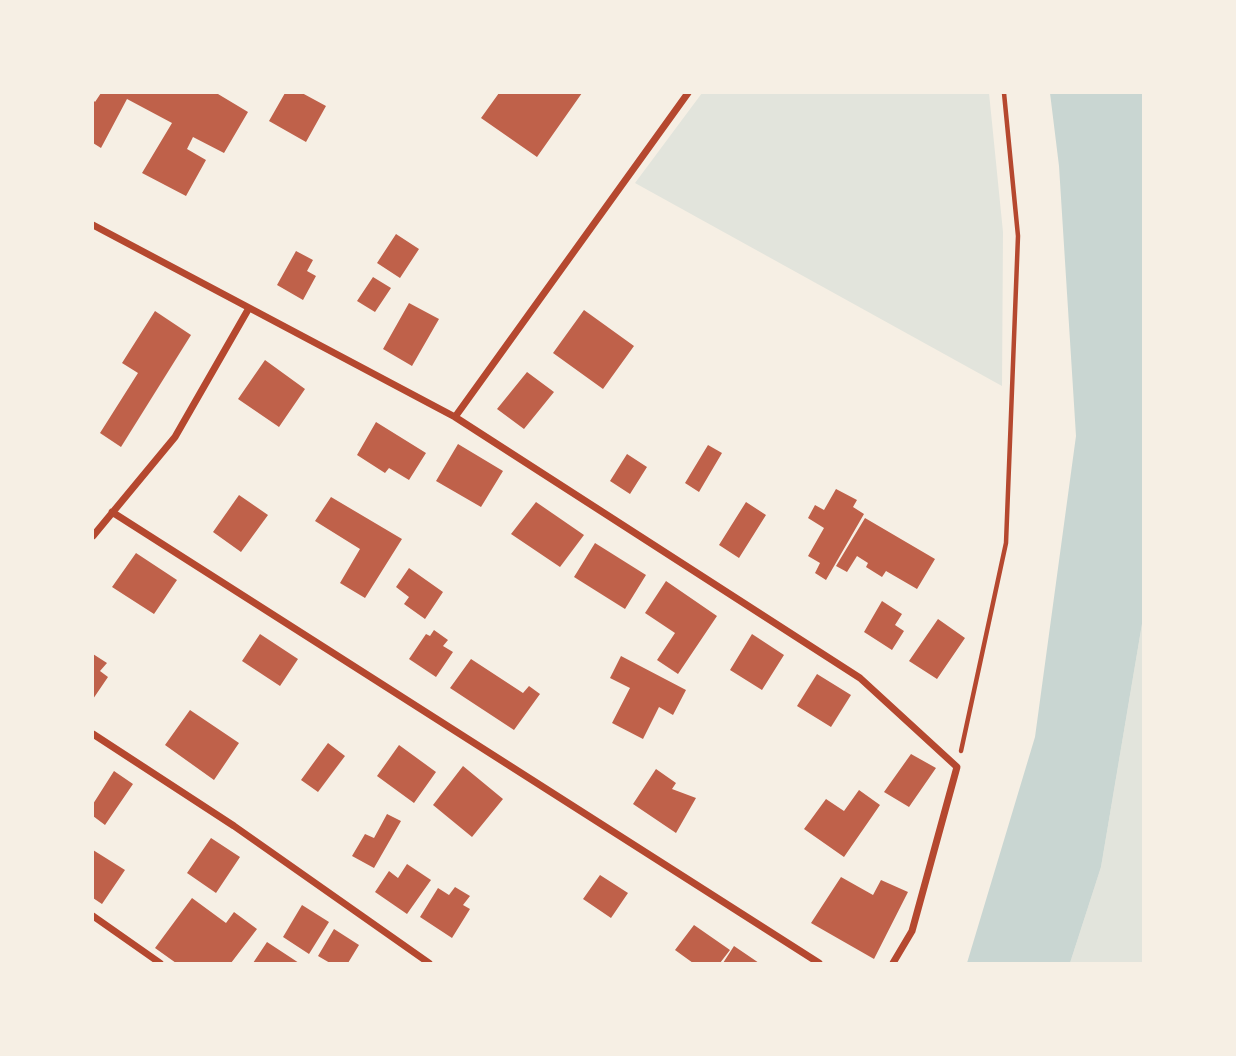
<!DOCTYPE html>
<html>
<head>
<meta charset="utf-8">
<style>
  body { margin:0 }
  #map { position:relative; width:1236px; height:1056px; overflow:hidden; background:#f6efe4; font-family:Raleway,sans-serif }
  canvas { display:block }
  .frame { position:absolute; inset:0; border:94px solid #f6efe4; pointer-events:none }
</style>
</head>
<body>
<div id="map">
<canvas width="1236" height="1056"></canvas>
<div class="frame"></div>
</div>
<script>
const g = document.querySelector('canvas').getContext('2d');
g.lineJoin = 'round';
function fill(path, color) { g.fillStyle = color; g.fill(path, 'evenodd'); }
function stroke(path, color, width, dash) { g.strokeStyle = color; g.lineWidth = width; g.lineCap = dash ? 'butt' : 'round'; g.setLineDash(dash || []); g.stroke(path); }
fill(new Path2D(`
  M 702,93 L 989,93 L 1003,232 L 1002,386 L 635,183 Z
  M 1143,618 L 1143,963 L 1070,963 L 1101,867 Z`), '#e2e4dc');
fill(new Path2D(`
  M 1050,93 L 1143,93 L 1143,618 L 1101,867 L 1070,963 L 967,963 L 1035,737 L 1076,436 L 1059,166 Z`), '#c9d6d2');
fill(new Path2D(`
  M 101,93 L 219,93 L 218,94 L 248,112 L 224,153 L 193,137 L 187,149 L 206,160 L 186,196 L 142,173 L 172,123 L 127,99 L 101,148 L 93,143 L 93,100 L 95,102 Z
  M 285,93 L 302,93 L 326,106 L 306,142 L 269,121 Z
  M 499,93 L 582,93 L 537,157 L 481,118 Z
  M 396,234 L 419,249 L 400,278 L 377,263 Z
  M 296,251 L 313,260 L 307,271 L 316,276 L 303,300 L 277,285 Z
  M 373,277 L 391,288 L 375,312 L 357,301 Z
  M 409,303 L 439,319 L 412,366 L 383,349 Z
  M 584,310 L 634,346 L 603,389 L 553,353 Z
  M 155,311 L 191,335 L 121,447 L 100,433 L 138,373 L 122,363 Z
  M 265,360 L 305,389 L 279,427 L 238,399 Z
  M 527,372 L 554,392 L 524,429 L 497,409 Z
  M 376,422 L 426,453 L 409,480 L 389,468 L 385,473 L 357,455 Z
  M 458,444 L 503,471 L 481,507 L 436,481 Z
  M 708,445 L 722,453 L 699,492 L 685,483 Z
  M 627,454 L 647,467 L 630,494 L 610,481 Z
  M 836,489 L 857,500 L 853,507 L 864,514 L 826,580 L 815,573 L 820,563 L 808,556 L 824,528 L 808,518 L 815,505 L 824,510 Z
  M 239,495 L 268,515 L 241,552 L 213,532 Z
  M 331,497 L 402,539 L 365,598 L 340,583 L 360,549 L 315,521 Z
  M 536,502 L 584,535 L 560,567 L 511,534 Z
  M 746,502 L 766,515 L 739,558 L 719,545 Z
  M 865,518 L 935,559 L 917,589 L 886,571 L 882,577 L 866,567 L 868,563 L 857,556 L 847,572 L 836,566 Z
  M 595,543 L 646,575 L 625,609 L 574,577 Z
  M 136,553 L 177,580 L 154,614 L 112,587 Z
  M 409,568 L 443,592 L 425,619 L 404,604 L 409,597 L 396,587 Z
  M 666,581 L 717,616 L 678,674 L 657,660 L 675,633 L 645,613 Z
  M 882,601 L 902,614 L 895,625 L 904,631 L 892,650 L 864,632 Z
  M 938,619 L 965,638 L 937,679 L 909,661 Z
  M 434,630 L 448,640 L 443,646 L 453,652 L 436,677 L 409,659 L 426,634 L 430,636 Z
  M 260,634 L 298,659 L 280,686 L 242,661 Z
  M 752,634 L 784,655 L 762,690 L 730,670 Z
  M 93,654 L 107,663 L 100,671 L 108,677 L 93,699 Z
  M 621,656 L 686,690 L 673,715 L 659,707 L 643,739 L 612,723 L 630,688 L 610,678 Z
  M 471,659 L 523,693 L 529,686 L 540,694 L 514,730 L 450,688 Z
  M 817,674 L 851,695 L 831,727 L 797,706 Z
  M 190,710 L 239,743 L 214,780 L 165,745 Z
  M 328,743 L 345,756 L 318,792 L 301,780 Z
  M 399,745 L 436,772 L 414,803 L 377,776 Z
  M 911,754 L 936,768 L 909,807 L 884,792 Z
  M 463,766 L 503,799 L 472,837 L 433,805 Z
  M 656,769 L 676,783 L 672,789 L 696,798 L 676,833 L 633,804 Z
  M 114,771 L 133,784 L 105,825 L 93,816 L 93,804 Z
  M 859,790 L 880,805 L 844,857 L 804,829 L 826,799 L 844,811 Z
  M 387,814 L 401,821 L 374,868 L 352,856 L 365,834 L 374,838 Z
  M 211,838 L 240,857 L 216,893 L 187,873 Z
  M 93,850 L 125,870 L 102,904 L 93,898 Z
  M 407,864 L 431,880 L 407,914 L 375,892 L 389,871 L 398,878 Z
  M 600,875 L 628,893 L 611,918 L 583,899 Z
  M 841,877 L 873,895 L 881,880 L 908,892 L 874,959 L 811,923 Z
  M 455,887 L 470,896 L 463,905 L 470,909 L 452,938 L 420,917 L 438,888 L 449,895 Z
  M 192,898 L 226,923 L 234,912 L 257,929 L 231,963 L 176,963 L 155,948 Z
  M 302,905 L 329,922 L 309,954 L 283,937 Z
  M 694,925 L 730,950 L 720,963 L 693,963 L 675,950 Z
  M 334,929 L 359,945 L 348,963 L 330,963 L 318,956 Z
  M 267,942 L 299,963 L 253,963 Z
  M 734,946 L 759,963 L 723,963 Z`), '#bf614a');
stroke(new Path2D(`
  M 961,751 L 1006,543 L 1018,236 L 1004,93`), '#b5482f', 4.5);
stroke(new Path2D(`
  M 93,225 L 455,417 L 860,678 L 957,767 L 912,931 L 893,963
  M 455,417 L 688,93
  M 112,512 L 819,963
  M 93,536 L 175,437 L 249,308
  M 93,734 L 234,826 L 429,963
  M 93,916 L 160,963`), '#b5482f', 7);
</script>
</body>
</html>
